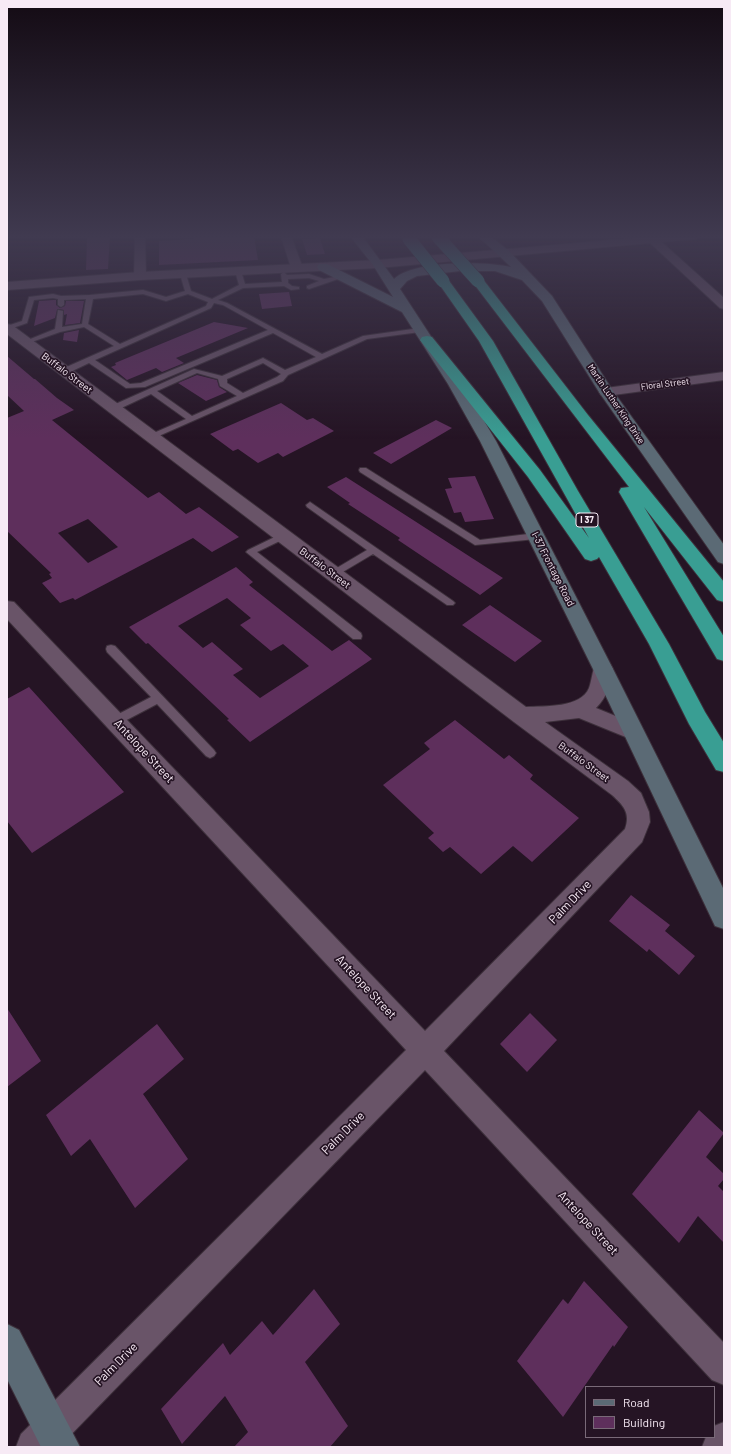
<!DOCTYPE html>
<html>
<head>
<meta charset="utf-8">
<style>
  body { margin:0 }
  #map { position:relative; width:731px; height:1454px; overflow:hidden; background:#251424; font-family:Barlow,sans-serif }
  canvas { display:block }
  .frame { position:absolute; inset:0; border:8px solid #f7eaf5; pointer-events:none }
  .legend { position:absolute; left:585px; top:1386px; width:130px; height:52px; box-sizing:border-box; background:#251424; border:1px solid #796a78; margin:0; padding:5px 7px; list-style:none; font-size:12px; color:#f7eaf5 }
  .legend li { display:flex; align-items:center; gap:8px; height:20px }
  .legend b { width:20px; border:1px solid #796a78 }
</style>
</head>
<body>
<div id="map">
<canvas width="731" height="1454"></canvas>
<div class="frame"></div>
<ul class="legend">
<li><b style="height:5px;background:#5b6a75"></b>Road</li>
<li><b style="height:11px;background:#5e2f5c"></b>Building</li>
</ul>
</div>
<script>
const g = document.querySelector('canvas').getContext('2d');
g.lineJoin = 'round';
function fill(path, color) { g.fillStyle = color; g.fill(path, 'evenodd'); }
function stroke(path, color, width, dash) { g.strokeStyle = color; g.lineWidth = width; g.lineCap = dash ? 'butt' : 'round'; g.setLineDash(dash || []); g.stroke(path); }
function label(font, color, halo, rows, align = 'center') {
  g.font = font + ' Barlow,sans-serif'; g.lineWidth = 3.5; g.setLineDash([]); g.textBaseline = 'middle'; g.strokeStyle = halo; g.fillStyle = color; for (const [text, x, y, turn = 0] of rows) {
    g.save(); g.translate(x, y); g.rotate((+turn || 0) * Math.PI / 180); g.textAlign = isNaN(turn) ? turn : align; if (halo) g.strokeText(text, 0, 0); g.fillText(text, 0, 0); g.restore();
  }
}
fill(new Path2D(`
  M 87,236 L 110,236 L 108,269 L 86,270 Z
  M 210,236 L 254,236 L 258,260 L 159,265 L 159,241 L 194,239 L 193,237 Z
  M 320,238 L 325,254 L 307,255 L 302,239 Z
  M 289,292 L 292,306 L 262,309 L 259,294 Z
  M 53,300 L 56,300 L 56,305 L 60,308 L 65,306 L 66,301 L 84,301 L 80,323 L 65,325 L 67,314 L 64,315 L 64,310 L 58,309 L 57,310 L 55,318 L 34,326 L 39,301 Z
  M 214,322 L 248,328 L 176,358 L 184,363 L 162,372 L 156,368 L 127,380 L 111,367 L 116,365 L 115,363 Z
  M 79,330 L 77,342 L 63,340 L 64,333 Z
  M 7,356 L 34,379 L 35,379 L 57,398 L 74,410 L 52,420 L 148,498 L 159,492 L 186,514 L 199,507 L 239,537 L 212,552 L 193,538 L 75,600 L 73,598 L 60,603 L 42,583 L 52,578 L 49,574 L 51,573 L 7,531 L 7,418 L 24,411 L 7,395 ZM 88,519 L 118,547 L 88,563 L 58,533 Z
  M 197,375 L 217,380 L 219,387 L 227,392 L 206,401 L 178,383 Z
  M 281,403 L 307,420 L 313,418 L 334,431 L 283,457 L 278,453 L 258,463 L 238,449 L 233,451 L 210,434 Z
  M 436,420 L 452,428 L 391,464 L 373,453 Z
  M 475,476 L 494,519 L 465,522 L 461,512 L 454,513 L 445,489 L 452,488 L 448,478 Z
  M 346,477 L 410,518 L 503,578 L 480,595 L 398,540 L 400,538 L 348,504 L 350,503 L 327,487 Z
  M 236,567 L 253,582 L 249,585 L 332,651 L 349,640 L 372,659 L 250,742 L 227,720 L 229,719 L 148,643 L 146,644 L 129,627 ZM 227,598 L 251,618 L 240,625 L 271,651 L 283,644 L 309,666 L 260,698 L 233,675 L 243,669 L 212,642 L 203,648 L 178,626 Z
  M 490,605 L 542,641 L 515,662 L 462,625 Z
  M 29,687 L 124,792 L 32,853 L 7,821 L 7,699 Z
  M 455,720 L 504,759 L 509,755 L 533,775 L 530,779 L 579,818 L 532,862 L 513,846 L 481,874 L 450,847 L 443,852 L 428,838 L 434,833 L 383,785 L 430,749 L 424,743 Z
  M 631,895 L 670,925 L 665,931 L 695,956 L 679,975 L 649,949 L 647,952 L 609,921 Z
  M 7,1008 L 41,1061 L 7,1087 Z
  M 530,1013 L 557,1040 L 527,1072 L 500,1044 Z
  M 157,1024 L 184,1059 L 143,1094 L 188,1159 L 135,1208 L 90,1139 L 71,1156 L 46,1115 Z
  M 699,1110 L 724,1133 L 706,1157 L 724,1174 L 724,1179 L 718,1186 L 724,1192 L 724,1243 L 698,1216 L 679,1243 L 632,1194 Z
  M 584,1281 L 628,1327 L 614,1347 L 613,1345 L 563,1417 L 517,1361 L 563,1299 L 568,1304 Z
  M 314,1289 L 340,1324 L 305,1362 L 348,1426 L 330,1447 L 234,1447 L 248,1432 L 225,1396 L 182,1444 L 161,1409 L 223,1343 L 230,1355 L 262,1321 L 273,1335 Z`), '#5e2f5c');
const service = new Path2D(`
  M 238,269 L 241,271 L 245,284 L 282,282 L 281,274 L 284,272 L 287,275 L 309,274 L 324,279 L 344,275 L 344,277 L 309,289 L 307,288 L 307,286 L 319,281 L 309,278 L 288,279 L 288,283 L 292,286 L 299,287 L 299,289 L 291,290 L 284,286 L 243,288 L 218,300 L 227,303 L 322,354 L 363,336 L 420,328 L 423,330 L 420,332 L 367,339 L 288,375 L 283,381 L 152,439 L 149,439 L 149,435 L 186,419 L 151,394 L 117,410 L 111,410 L 111,406 L 194,369 L 222,376 L 263,358 L 285,370 L 316,357 L 273,333 L 145,387 L 126,388 L 89,363 L 68,373 L 62,373 L 62,369 L 114,346 L 84,327 L 60,332 L 26,344 L 23,342 L 55,329 L 58,310 L 63,311 L 62,327 L 82,324 L 86,299 L 64,300 L 64,305 L 61,307 L 58,305 L 58,299 L 53,298 L 34,300 L 27,323 L 7,330 L 7,326 L 22,321 L 29,297 L 53,294 L 61,296 L 90,295 L 143,290 L 166,297 L 185,291 L 180,274 L 183,272 L 186,274 L 191,291 L 212,299 L 239,285 L 235,271 ZM 143,294 L 166,301 L 188,294 L 208,302 L 206,306 L 120,344 L 88,324 L 93,299 ZM 214,303 L 223,305 L 268,330 L 141,383 L 130,384 L 95,360 L 211,308 ZM 263,363 L 281,374 L 277,377 L 243,393 L 227,383 L 227,379 ZM 197,373 L 218,379 L 220,386 L 237,396 L 192,416 L 157,391 Z
  M 360,468 L 366,468 L 480,540 L 536,533 L 540,536 L 536,539 L 475,545 L 360,472 L 359,470 Z
  M 310,502 L 453,601 L 455,603 L 453,605 L 447,605 L 373,554 L 336,576 L 330,576 L 328,574 L 330,572 L 367,550 L 307,507 L 306,505 Z
  M 283,533 L 287,536 L 286,538 L 257,552 L 361,633 L 362,636 L 361,639 L 353,639 L 246,552 L 248,550 Z
  M 111,645 L 115,646 L 214,750 L 216,753 L 214,756 L 210,758 L 206,756 L 157,704 L 119,724 L 115,725 L 111,724 L 110,721 L 111,718 L 151,697 L 107,652 L 106,649 L 107,646 Z`);
const minor = new Path2D(`
  M 135,236 L 145,236 L 146,276 L 144,278 L 136,278 L 134,276 Z
  M 281,236 L 291,236 L 303,268 L 301,270 L 293,270 L 291,268 Z
  M 652,236 L 656,237 L 724,298 L 724,309 L 720,308 L 648,241 L 647,239 L 648,237 Z
  M 7,324 L 12,325 L 526,707 C 544,706 581,708 589,688 C 592,680 592,671 596,664 L 603,662 L 610,664 L 613,669 C 611,684 607,697 596,708 L 640,726 L 644,732 L 640,738 L 633,740 L 579,718 L 545,722 L 628,781 L 641,793 L 649,812 L 650,822 L 642,842 L 444,1051 L 724,1343 L 724,1385 L 712,1380 L 425,1070 L 59,1447 L 16,1447 L 21,1434 L 406,1050 L 7,619 L 7,601 L 14,602 L 425,1031 L 625,829 C 631,813 623,805 612,795 L 514,722 L 7,334 Z
  M 724,372 L 724,380 L 606,396 L 601,395 L 599,392 L 601,389 L 606,388 Z
  M 724,1422 L 724,1447 L 702,1447 L 706,1437 L 714,1437 L 714,1426 Z`);
const tertiary = new Path2D(`
  M 660,236 L 700,236 L 698,238 L 694,239 L 378,268 L 140,280 L 7,290 L 7,282 L 140,272 L 378,260 Z`);
const secondary = new Path2D(`
  M 350,236 L 362,236 L 394,279 C 413,260 486,261 511,267 L 478,236 L 490,236 L 509,251 L 552,296 L 613,391 L 724,545 L 724,564 L 718,562 L 599,392 L 542,301 L 522,280 L 495,271 L 460,271 L 417,276 L 407,281 L 400,289 L 462,384 L 496,441 L 613,669 L 724,890 L 724,929 L 715,926 L 593,669 L 480,441 L 448,384 L 402,312 L 319,270 L 317,267 L 319,264 L 327,264 L 393,297 L 373,265 Z
  M 7,1324 L 19,1330 L 80,1447 L 41,1447 L 7,1379 Z`);
const motorway = new Path2D(`
  M 443,277 L 447,278 L 493,341 L 578,491 L 669,644 L 705,712 L 724,743 L 724,772 L 716,770 L 689,724 L 649,644 L 599,557 L 597,559 L 591,561 L 585,559 L 528,477 L 420,340 L 422,337 L 427,336 L 432,337 L 540,470 L 589,538 L 479,341 L 437,281 L 439,278 Z
  M 478,277 L 482,278 L 588,415 L 724,582 L 724,602 L 717,600 L 644,507 L 724,637 L 724,661 L 717,659 L 619,492 L 621,488 L 629,487 L 474,284 L 472,281 L 474,278 Z`);
stroke(service, '#3d303b', 2);
stroke(minor, '#3d303b', 2);
stroke(tertiary, '#3d303b', 2);
stroke(secondary, '#3d303b', 2);
stroke(motorway, '#3d303b', 2);
fill(service, '#695468');
fill(minor, '#695468');
fill(tertiary, '#695468');
fill(secondary, '#5b6a75');
fill(motorway, '#399e93');
const motorwayBridge = new Path2D(`
  M 438,237 L 478,281
  M 409,239 L 443,281`);
stroke(motorwayBridge, '#3d303b', 14, []);
stroke(motorwayBridge, '#399e93', 13);
const sky = g.createLinearGradient(0, 0, 0, 439);
sky.addColorStop(0, '#140b14');
sky.addColorStop(0.54, '#403a50');
sky.addColorStop(1, '#403a5000');
g.fillStyle = sky;
g.fillRect(0, 0, 731, 439);
label('9px', '#f7eaf5', '#251424', [
  ["Floral Street",665,384,-7],
  ["Martin Luther King Drive",616,404,56]
]);
for (const [x, y, w] of [
  [587,520,22]
]) { const box = new Path2D(); box.roundRect(x - w / 2, y - 7, w, 14, 3); g.fillStyle = '#251424'; g.fill(box); stroke(box, '#f7eaf5', 1); }
label('bold 9px', '#f7eaf5', null, [
  ["I 37",587,520]
]);
label('10px', '#f7eaf5', '#251424', [
  ["Buffalo Street",67,373,37],
  ["Buffalo Street",325,568,37],
  ["I-37 Frontage Road",553,569,63],
  ["Buffalo Street",584,762,36]
]);
label('12px', '#f7eaf5', '#251424', [
  ["Antelope Street",144,751,47],
  ["Palm Drive",570,902,-46],
  ["Antelope Street",366,987,47],
  ["Palm Drive",343,1133,-45],
  ["Antelope Street",588,1223,47],
  ["Palm Drive",116,1364,-45]
]);
</script>
</body>
</html>
